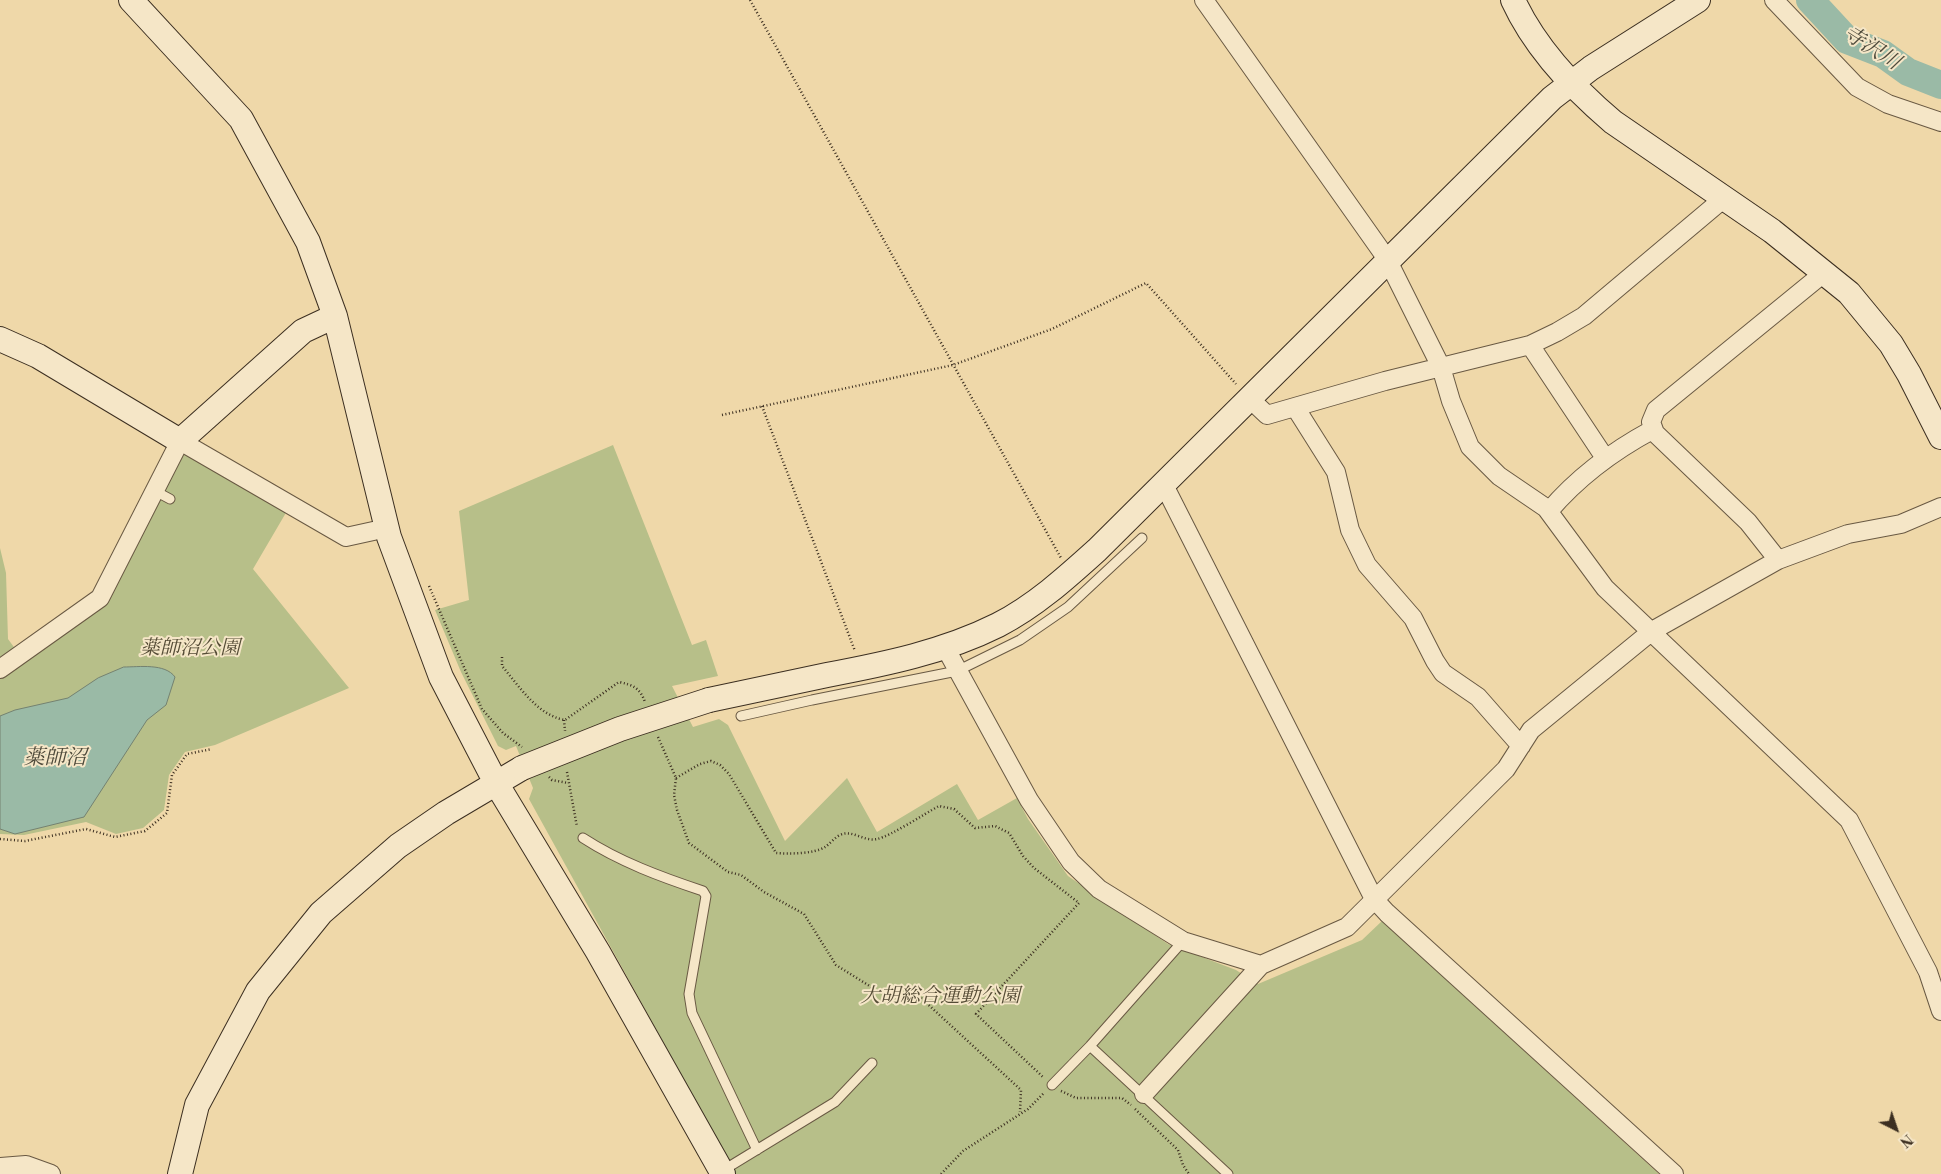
<!DOCTYPE html>
<html>
<head>
<meta charset="utf-8">
<style>
  body { margin:0 }
  #map { position:relative; width:1941px; height:1174px; overflow:hidden; background:#efd8a9; font-family:"Libre Bodoni",serif }
  canvas { display:block }
  .north { position:absolute; left:1871px; top:1104px; width:50px; height:50px; -webkit-text-stroke:4px #f5e6c7; paint-order:stroke; rotate:139deg; font-size:14px; font-weight:700; line-height:20px; text-align:center; color:#3c2f21 }
  .north::after { content:''; display:block; margin:auto; width:18px; height:22px; background:#3c2f21; clip-path:polygon(50% 0,100% 100%,50% 72%,0 100%) }
</style>
</head>
<body>
<div id="map">
<canvas width="1941" height="1174"></canvas>
<div class="north">N</div>
</div>
<script>
const g = document.querySelector('canvas').getContext('2d');
g.lineJoin = 'round';
function fill(path, color) { g.fillStyle = color; g.fill(path, 'evenodd'); }
function stroke(path, color, width, dash) { g.strokeStyle = color; g.lineWidth = width; g.lineCap = dash ? 'butt' : 'round'; g.setLineDash(dash || []); g.stroke(path); }
function label(font, color, halo, rows, align = 'center') {
  g.font = font + ' "Libre Bodoni","Noto Serif JP",serif'; g.lineWidth = 4; g.setLineDash([]); g.textBaseline = 'middle'; g.strokeStyle = halo; g.fillStyle = color; for (const [text, x, y, turn = 0] of rows) {
    g.save(); g.translate(x, y); g.rotate((+turn || 0) * Math.PI / 180); g.textAlign = isNaN(turn) ? turn : align; if (halo) g.strokeText(text, 0, 0); g.fillText(text, 0, 0); g.restore();
  }
}
fill(new Path2D(`
  M 613,445 L 692,645 L 706,640 L 718,676 L 672,686 L 693,727 L 719,719 L 728,725 L 785,841 L 847,778 L 877,832 L 957,784 L 978,820 L 1017,798 L 1028,819 L 1068,876 L 1168,944 L 1236,970 L 1258,984 L 1362,940 L 1382,921 L 1659,1174 L 736,1174 L 529,799 L 533,788 L 516,746 L 506,750 L 498,746 L 461,672 L 435,610 L 469,600 L 459,511 Z
  M 184,452 L 287,511 L 253,569 L 349,688 L 215,745 L 185,752 L 169,775 L 164,810 L 143,828 L 116,834 L 86,822 L 24,835 L 0,834 L 0,548 L 6,573 L 8,639 L 19,654 L 105,600 Z`), '#b7bf89');
const water = new Path2D(`
  M 124,667 C 139,667 165,663 175,677 L 166,705 L 147,720 L 84,817 L 15,834 L 0,829 L 0,716 L 15,710 L 68,698 L 98,678 Z`);
fill(water, '#9abaa6');
stroke(water, '#748271', 1);
stroke(new Path2D(`
  M 1810,0 L 1847,40 L 1883,54 L 1908,72 L 1941,85`), '#9abaa6', 28);
const lane = new Path2D(`
  M 155,491 L 170,499
  M 741,716 L 812,700 L 957,671 L 1020,640 L 1068,607 L 1142,538
  M 583,838 C 620,862 661,877 703,891 L 706,896 L 689,994 L 692,1013 L 757,1150
  M 1090,1046 L 1228,1174
  M 1052,1085 L 1090,1046 L 1183,941
  M 722,1171 L 835,1102 L 872,1063`);
const street = new Path2D(`
  M 1204,0 L 1387,259 L 1441,367 L 1451,401 L 1470,447 L 1499,476 L 1546,508 L 1605,588 L 1849,820 L 1928,972 L 1941,1011
  M 1774,0 L 1857,87 L 1888,104 L 1941,122
  M 1530,345 L 1605,458
  M 1249,398 L 1267,415 L 1385,381 L 1530,345 L 1557,332 L 1584,316 L 1723,199
  M 1295,407 L 1336,472 L 1350,530 L 1367,565 L 1413,618 L 1435,661 L 1443,673 L 1478,697 L 1521,746
  M 1163,483 L 1374,899 L 1387,913 L 1674,1174
  M 1549,511 C 1578,477 1613,451 1652,430
  M 1778,560 L 1748,522 L 1655,433 L 1651,422 L 1656,410 L 1825,272
  M 945,647 L 1029,800 L 1071,862 L 1099,889 L 1183,941 L 1261,965
  M 0,669 L 100,598 L 180,441 L 346,537 L 387,528
  M 1144,1094 L 1261,965 L 1347,927 L 1506,769 L 1531,730 L 1652,631 L 1778,560 L 1848,534 L 1901,524 L 1941,507
  M 0,1167 L 26,1165 L 51,1174`);
const secondary = new Path2D(`
  M 131,0 L 241,119 L 308,242 L 335,316 L 389,537 L 441,677 L 496,783 L 598,952 L 723,1174
  M 1513,0 C 1535,48 1573,88 1613,122 L 1772,231 L 1849,293 L 1891,344 L 1909,374 L 1941,437
  M 0,339 L 38,356 L 180,441 L 303,331 L 335,316
  M 709,700 C 748,692 788,683 827,675 C 885,664 944,652 998,625 C 1035,606 1066,578 1097,550 L 1552,98 L 1591,68 L 1698,0
  M 180,1174 L 197,1105 L 258,991 L 321,913 L 398,846 L 446,813 L 522,768`);
stroke(lane, '#695943', 11);
stroke(street, '#695943', 20);
stroke(secondary, '#3c2f21', 26);
stroke(new Path2D(`
  M 750,0 L 1061,558
  M 762,406 L 855,651
  M 722,415 L 953,365 L 1052,329 L 1146,283 L 1236,384
  M 429,586 L 482,709 L 503,733 L 522,747
  M 502,657 L 502,666 C 520,687 537,715 565,720 L 619,682 C 633,685 640,688 645,702
  M 564,720 L 565,731
  M 658,737 L 676,778 L 674,795 L 677,810 L 689,843 L 728,872 L 741,875 L 764,892 L 804,914 L 836,965 L 884,995 L 921,998 L 1021,1090 L 1020,1112
  M 567,772 L 577,827
  M 549,777 L 552,780 L 568,783
  M 676,778 L 700,764 L 711,761 L 720,765 L 729,774 L 776,853 C 789,854 814,854 825,847 C 830,844 834,838 840,835 C 852,829 864,842 877,839 C 891,836 924,814 939,806 L 954,809 L 975,828 L 995,826 L 1009,833 L 1023,856 L 1034,868 L 1079,903 L 976,1014 L 1043,1077
  M 0,839 L 25,841 L 86,829 L 115,837 L 145,831 L 167,813 L 172,775 L 187,754 L 212,749
  M 1061,1091 L 1076,1098 L 1122,1098 L 1131,1105
  M 1135,1109 L 1178,1150 L 1183,1165 L 1189,1174
  M 941,1174 L 963,1151 L 1028,1109 L 1044,1093`), '#3c2f21', 2.5, [1, 2.5]);
stroke(lane, '#f5e6c7', 9);
stroke(street, '#f5e6c7', 18);
stroke(secondary, '#f5e6c7', 24);
const secondaryBridge = new Path2D(`
  M 522,768 L 620,729 L 709,700`);
stroke(secondaryBridge, '#3c2f21', 26, []);
stroke(secondaryBridge, '#f5e6c7', 24);
label('italic 20px', '#554c36', '#f5e6c7', [
  ["薬師沼公園",190,649],
  ["大胡総合運動公園",940,997]
]);
label('italic 21px', '#4f4b3c', '#f5e6c7', [
  ["寺沢川",1871,49,32],
  ["薬師沼",55,759]
]);
</script>
</body>
</html>
